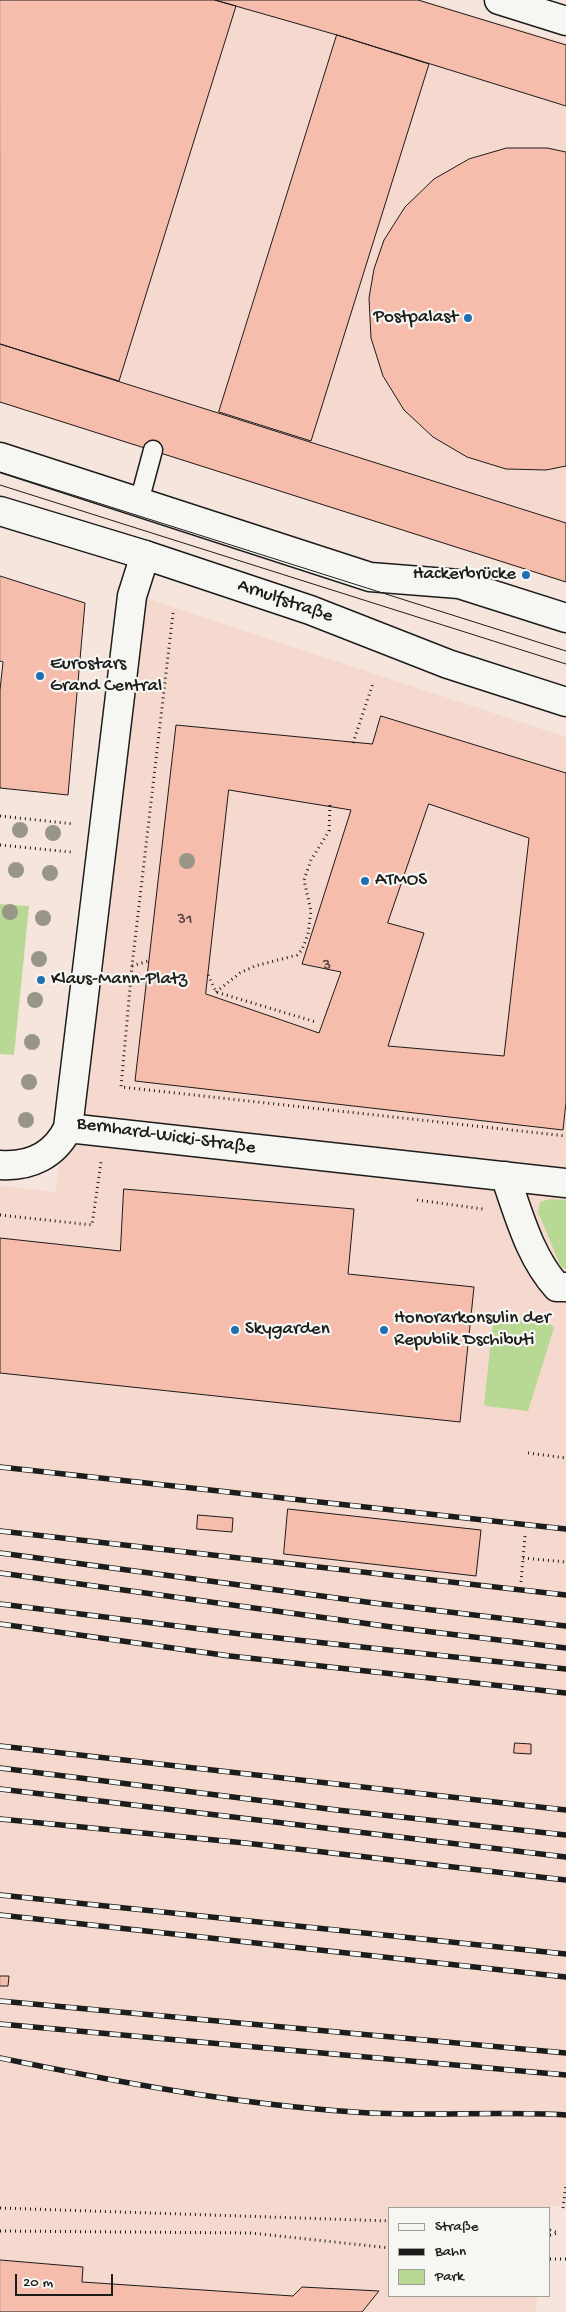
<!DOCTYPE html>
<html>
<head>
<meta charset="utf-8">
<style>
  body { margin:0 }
  #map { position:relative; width:566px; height:2312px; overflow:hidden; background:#f6e5dd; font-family:"Gochi Hand",sans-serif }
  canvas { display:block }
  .legend { position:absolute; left:388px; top:2207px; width:162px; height:90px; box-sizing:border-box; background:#f6f6f2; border:1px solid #9f9f9c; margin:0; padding:6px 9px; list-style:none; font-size:15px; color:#1c1c1c }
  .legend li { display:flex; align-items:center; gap:10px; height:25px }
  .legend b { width:25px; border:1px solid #9f9f9c }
  .scale { position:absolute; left:15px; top:2274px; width:98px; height:22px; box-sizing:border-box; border:2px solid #1c1c1c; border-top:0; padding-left:6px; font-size:15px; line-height:18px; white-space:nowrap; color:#1c1c1c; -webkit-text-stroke:4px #f6f6f2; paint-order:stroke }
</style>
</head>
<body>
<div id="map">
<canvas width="566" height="2312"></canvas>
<ul class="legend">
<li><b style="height:6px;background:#f6f6f2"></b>Straße</li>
<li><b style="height:6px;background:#1c1c1c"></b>Bahn</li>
<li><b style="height:14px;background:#b8d993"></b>Park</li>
</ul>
<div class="scale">20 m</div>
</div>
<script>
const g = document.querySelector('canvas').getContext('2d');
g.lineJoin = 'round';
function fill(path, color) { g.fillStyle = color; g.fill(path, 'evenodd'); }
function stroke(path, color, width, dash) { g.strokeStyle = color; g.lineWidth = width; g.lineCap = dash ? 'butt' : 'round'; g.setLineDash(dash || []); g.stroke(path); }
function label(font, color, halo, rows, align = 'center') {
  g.font = font + ' "Gochi Hand",sans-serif'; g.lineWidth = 4.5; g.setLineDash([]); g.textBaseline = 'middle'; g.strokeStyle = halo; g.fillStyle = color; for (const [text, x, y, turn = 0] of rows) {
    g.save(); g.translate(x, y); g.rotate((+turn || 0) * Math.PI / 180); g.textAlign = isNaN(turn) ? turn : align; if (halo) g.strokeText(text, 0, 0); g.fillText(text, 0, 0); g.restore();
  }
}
fill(new Path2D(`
  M 0,0 L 422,0 L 566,43 L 566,583 L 0,403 Z
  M 143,597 L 566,737 L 566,2205 L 551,2207 L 550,2219 L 550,2208 L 390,2208 L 390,2296 L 538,2296 L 535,2312 L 0,2312 L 0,1186 L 55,1192 Z`), '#f6d9ce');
fill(new Path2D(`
  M 0,904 L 29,906 L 14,1055 L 0,1054 Z
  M 550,1199 L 566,1200 L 566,1269 L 561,1267 L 538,1212 L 540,1202 Z
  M 497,1317 L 549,1322 L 554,1328 L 528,1411 L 486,1406 L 484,1404 L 493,1322 Z`), '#b8d993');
const building = new Path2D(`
  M 0,0 L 215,0 L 236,6 L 119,381 L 0,344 Z
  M 215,0 L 418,0 L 566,45 L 566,106 L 337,35 Z
  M 337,35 L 429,64 L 311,441 L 219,412 Z
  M 507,148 L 547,148 L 566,152 L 566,466 L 546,470 L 506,469 L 467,457 L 433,437 L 404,410 L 383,376 L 371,338 L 369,298 L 374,269 L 384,240 L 405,207 L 434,179 L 469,159 Z
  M 0,344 L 566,523 L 566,582 L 0,402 Z
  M 0,576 L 85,603 L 68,795 L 0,788 L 0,690 L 3,662 L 0,661 Z
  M 381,716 L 566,773 L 566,1102 L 563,1130 L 135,1081 L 176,725 L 372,744 ZM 229,790 L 351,810 L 302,964 L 341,972 L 319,1033 L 206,994 ZM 429,804 L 529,838 L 504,1056 L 388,1046 L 424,933 L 388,923 Z
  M 124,1189 L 354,1209 L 348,1274 L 474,1287 L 460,1422 L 0,1373 L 0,1238 L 120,1251 Z
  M 288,1509 L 481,1530 L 476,1576 L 284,1554 Z
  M 198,1515 L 233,1518 L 232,1532 L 197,1529 Z
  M 515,1743 L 531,1744 L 531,1754 L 514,1753 Z
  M 0,1976 L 9,1976 L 8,1986 L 0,1986 Z
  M 0,2260 L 83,2267 L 82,2282 L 293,2296 L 302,2287 L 379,2291 L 362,2312 L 0,2312 Z`);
fill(building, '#f6bdac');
stroke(building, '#1c1c1c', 1);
const service = new Path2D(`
  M 139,502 L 153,450`);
const minor = new Path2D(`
  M 499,0 L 566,21
  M 68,1128 L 566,1183
  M 0,1165 C 30,1167 55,1155 68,1128 L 132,596 L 145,555
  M 505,1176 C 519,1214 529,1256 557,1287 L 566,1287`);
const tertiary = new Path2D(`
  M 0,457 L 370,577 L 459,584 L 566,618
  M 0,511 L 145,555 L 310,610 L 448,664 L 566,702`);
stroke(service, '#1c1c1c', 21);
stroke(minor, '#1c1c1c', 31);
stroke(tertiary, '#1c1c1c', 31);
stroke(new Path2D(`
  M 173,613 L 132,966 L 121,1087 L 566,1136
  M 353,743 L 373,683
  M 0,816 L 74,824
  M 0,845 L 71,852
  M 132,966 L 148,961
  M 208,975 L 216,992 L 316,1022
  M 216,992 L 240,973 L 255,966 L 297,955 L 302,950 L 308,934 L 311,911 L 304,880 L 311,860 L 329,831 L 330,805
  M 417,1200 L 483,1209
  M 0,1215 L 92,1225 L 101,1162
  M 528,1453 L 566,1458
  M 523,1558 L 566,1562
  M 521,1582 L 525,1536
  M 0,2208 L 390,2221
  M 563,2208 L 566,2184
  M 550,2230 L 559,2233
  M 0,2231 L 251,2233 L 390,2248
  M 550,2235 L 558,2233
  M 550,2259 L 566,2259`), '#1c1c1c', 3, [1, 4]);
stroke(service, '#f6f6f2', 18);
stroke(minor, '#f6f6f2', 28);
stroke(tertiary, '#f6f6f2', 28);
stroke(new Path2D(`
  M 0,472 L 566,651
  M 0,485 L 566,664`), '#1c1c1c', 1);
const rail = new Path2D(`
  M 0,1467 L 566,1529
  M 0,1531 L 566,1595
  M 0,1553 L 374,1603 L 566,1626
  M 0,1573 L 399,1628 L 566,1648
  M 0,1604 L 241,1634 L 566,1669
  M 0,1624 L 230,1656 L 566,1693
  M 0,1746 L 566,1810
  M 0,1768 L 337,1810 L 566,1835
  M 0,1789 L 566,1857
  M 0,1819 L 245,1843 L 566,1880
  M 0,1895 L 566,1954
  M 0,1915 L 566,1977
  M 0,2001 L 566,2053
  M 0,2024 L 566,2075
  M 0,2058 C 117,2082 235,2104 354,2112 C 425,2117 496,2111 566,2115`);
stroke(rail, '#1c1c1c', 5.5);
stroke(rail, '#f6f6f2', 4, [11]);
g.fillStyle = '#989687';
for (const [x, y] of [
  [20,830],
  [53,833],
  [187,861],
  [16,870],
  [50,873],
  [10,912],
  [43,918],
  [39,959],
  [35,1000],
  [32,1042],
  [29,1082],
  [26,1120]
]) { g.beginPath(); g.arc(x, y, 8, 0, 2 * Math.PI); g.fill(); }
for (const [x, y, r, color] of [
  [468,318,5,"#1f6fb2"],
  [526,575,5,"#1f6fb2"],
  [40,676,5,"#1f6fb2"],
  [365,881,5,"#1f6fb2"],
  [41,980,5,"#1f6fb2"],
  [235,1330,5,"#1f6fb2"],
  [384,1330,5,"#1f6fb2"]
]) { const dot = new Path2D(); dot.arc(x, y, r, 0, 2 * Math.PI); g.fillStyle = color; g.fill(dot); stroke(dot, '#f6f6f2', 2); }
label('16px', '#524440', null, [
  ["31",185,921],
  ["3",327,967]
]);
label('19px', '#1c1c1c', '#f6f6f2', [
  ["Postpalast",458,318,"right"],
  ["Hackerbrücke",516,575,"right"],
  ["Eurostars",50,665],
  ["Grand Central",50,687],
  ["ATMOS",375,881],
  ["Klaus-Mann-Platz",51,980],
  ["Honorarkonsulin der",394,1319],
  ["Republik Dschibuti",394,1341],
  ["Skygarden",245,1330]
], 'left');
label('19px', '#1c1c1c', '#f6f6f2', [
  ["Arnulfstraße",285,602,19],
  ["Bernhard-Wicki-Straße",166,1137,8]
]);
</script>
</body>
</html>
